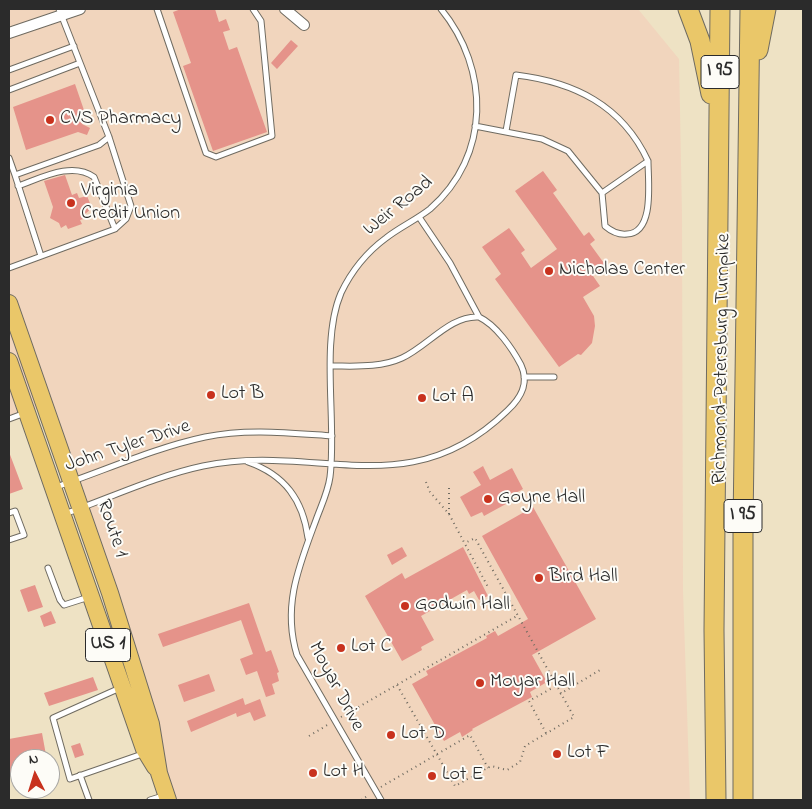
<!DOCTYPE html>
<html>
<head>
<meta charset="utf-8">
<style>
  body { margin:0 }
  #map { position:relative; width:812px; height:809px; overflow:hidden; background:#eee2c4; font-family:"Indie Flower",sans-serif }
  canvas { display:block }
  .frame { position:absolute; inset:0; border:10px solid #2b2b2b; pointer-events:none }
  .north { position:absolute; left:10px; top:749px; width:50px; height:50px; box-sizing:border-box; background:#fdfcf7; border:1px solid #a9a8a5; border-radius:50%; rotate:355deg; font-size:14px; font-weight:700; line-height:20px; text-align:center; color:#2b2b2b }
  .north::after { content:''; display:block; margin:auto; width:18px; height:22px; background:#c8321e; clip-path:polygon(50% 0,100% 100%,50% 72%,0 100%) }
</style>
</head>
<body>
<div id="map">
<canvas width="812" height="809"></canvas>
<div class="frame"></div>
<div class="north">N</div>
</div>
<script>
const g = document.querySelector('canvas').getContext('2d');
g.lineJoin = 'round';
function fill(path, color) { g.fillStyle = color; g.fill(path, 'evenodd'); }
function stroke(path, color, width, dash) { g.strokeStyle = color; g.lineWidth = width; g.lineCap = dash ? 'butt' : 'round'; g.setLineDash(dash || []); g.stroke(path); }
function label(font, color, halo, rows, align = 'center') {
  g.font = font + ' "Indie Flower",sans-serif'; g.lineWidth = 4; g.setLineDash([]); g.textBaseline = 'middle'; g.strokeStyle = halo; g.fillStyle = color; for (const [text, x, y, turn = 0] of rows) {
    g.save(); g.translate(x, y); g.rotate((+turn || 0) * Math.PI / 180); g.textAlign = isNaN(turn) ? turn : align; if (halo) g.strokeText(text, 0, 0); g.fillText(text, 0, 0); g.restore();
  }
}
fill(new Path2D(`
  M 9,9 L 638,9 L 679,59 L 682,214 L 683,591 L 690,800 L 173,800 L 44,406 L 9,419 Z`), '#f1d5bd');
fill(new Path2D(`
  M 181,9 L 215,9 L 219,22 L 226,19 L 230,30 L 223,32 L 229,50 L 237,47 L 267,132 L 213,151 L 183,66 L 191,63 L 173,12 Z
  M 291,40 L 298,46 L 277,69 L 271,63 Z
  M 75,84 L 86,116 L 82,124 L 90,128 L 87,135 L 78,132 L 26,150 L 13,107 Z
  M 543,171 L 557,190 L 553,193 L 584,236 L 589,232 L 595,240 L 590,244 L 606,266 L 593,276 L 600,286 L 583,297 L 594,316 L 595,326 L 592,343 L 581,355 L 578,354 L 559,367 L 495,279 L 501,274 L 482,247 L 509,228 L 525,250 L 521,253 L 531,268 L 557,249 L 515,191 Z
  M 65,175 L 72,195 L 77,193 L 79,198 L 87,196 L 92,208 L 85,214 L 86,218 L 80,220 L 82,224 L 68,229 L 66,225 L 61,228 L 59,223 L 50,218 L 53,207 L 44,181 Z
  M 9,452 L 23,489 L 9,494 Z
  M 483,466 L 490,480 L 512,468 L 523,489 L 512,495 L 515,499 L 484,516 L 482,512 L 471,517 L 460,497 L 481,485 L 473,472 Z
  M 533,507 L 596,619 L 532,655 L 547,682 L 530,692 L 532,697 L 472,729 L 473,730 L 462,737 L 460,732 L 444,741 L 412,684 L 428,675 L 426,671 L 487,638 L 486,636 L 495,631 L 498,636 L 528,619 L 482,536 Z
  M 402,547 L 407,556 L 392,565 L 387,555 Z
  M 463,547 L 488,596 L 479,600 L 474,591 L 469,594 L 467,590 L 421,616 L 434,640 L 421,647 L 422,650 L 402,661 L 365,596 L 402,573 L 405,579 Z
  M 35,585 L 43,607 L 28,612 L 20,590 Z
  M 249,603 L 266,652 L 271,650 L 279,672 L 277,673 L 279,681 L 272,684 L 275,694 L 266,697 L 257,671 L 246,675 L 240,659 L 253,654 L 241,620 L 163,647 L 158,634 Z
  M 51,611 L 56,623 L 44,627 L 40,616 Z
  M 209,674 L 215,691 L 184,702 L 178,685 Z
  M 93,677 L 98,690 L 49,706 L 44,693 Z
  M 243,698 L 245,705 L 260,699 L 266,716 L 254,721 L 250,712 L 237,717 L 236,713 L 191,732 L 187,721 Z
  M 42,733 L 46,755 L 43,756 L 44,759 L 20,759 L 20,774 L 9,777 L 9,739 Z
  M 80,743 L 84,755 L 75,758 L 71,746 Z`), '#e5938a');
const service = new Path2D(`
  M 157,9 L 206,153 L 216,157 L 272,136 L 261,21 L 253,9
  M 9,70 L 74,46
  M 9,90 L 80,63
  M 475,126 L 542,139 L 568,151 L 602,193 L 648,161 C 622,105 574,82 516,75 L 506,131
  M 9,158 L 15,175
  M 18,186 C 41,178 72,161 94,177 L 115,229
  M 602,193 L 605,226 C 612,232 618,235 627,234 C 655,233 648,181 648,161
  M 419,217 L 450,263 L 479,317
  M 41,256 L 15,175 L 99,145 L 109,137
  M 9,268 L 115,229 L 126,219 L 131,206 L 109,137 L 59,9
  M 524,377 L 554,377
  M 9,419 L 25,413
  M 248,462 C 285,475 303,500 308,538
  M 56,487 C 106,470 154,448 205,437 C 247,428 290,433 332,436
  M 9,513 L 15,511 L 24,535 L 9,540
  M 64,514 C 110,498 156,476 203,466 C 316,442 408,507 507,411 C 520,399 530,384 521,365 C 512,348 496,325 479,317 C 450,315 427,347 402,358 C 380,368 355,366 332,366
  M 48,568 L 60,600 L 64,605 L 89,597
  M 120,688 L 53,718 L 70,779 L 145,753
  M 80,775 L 89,800
  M 150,800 L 163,796
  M 381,800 L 297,655 C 282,606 299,566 316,520 C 321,506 328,492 330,477 C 337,422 320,342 341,293 C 351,272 367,252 386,238 C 400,227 416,220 430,209 C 491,156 490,69 441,9`);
const minor = new Path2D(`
  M 285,9 L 304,25
  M 9,33 L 80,9`);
const primary = new Path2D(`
  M 9,303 L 110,593 L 151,724 L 159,773 L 168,800
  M 9,361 L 144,749 L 155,767`);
const motorway = new Path2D(`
  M 688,9 L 700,41 L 711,94
  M 758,50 L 766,9
  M 716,800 L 714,630 L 720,9
  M 743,800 L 743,525 L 750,9`);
stroke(service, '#6f6b61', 7);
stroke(minor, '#6f6b61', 12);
stroke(primary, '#6f6b61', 18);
stroke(motorway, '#6f6b61', 21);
stroke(new Path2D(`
  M 426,482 L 430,492 L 449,514 L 489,589
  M 449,514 L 449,488
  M 397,685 L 455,786 L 491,766 L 507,770 L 520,762 L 525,746 L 574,717 L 475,538 L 465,543
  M 560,694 L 600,670
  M 341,717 L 517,616
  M 546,733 L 529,701 L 556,686
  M 309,736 L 329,724
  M 381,787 L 470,735 L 488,768
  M 361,800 L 369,795`), '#6f6b61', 2, [1, 4]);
stroke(service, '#fff', 5);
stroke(minor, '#fff', 10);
stroke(primary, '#eac769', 16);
stroke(motorway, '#eac769', 19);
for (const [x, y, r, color] of [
  [50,120,5,"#c8321e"],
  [71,203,5,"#c8321e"],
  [549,271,5,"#c8321e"],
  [211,395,5,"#c8321e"],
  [422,398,5,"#c8321e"],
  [488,499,5,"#c8321e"],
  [539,578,5,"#c8321e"],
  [405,606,5,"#c8321e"],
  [341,648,5,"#c8321e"],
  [480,683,5,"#c8321e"],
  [391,735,5,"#c8321e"],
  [557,754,5,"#c8321e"],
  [313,773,5,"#c8321e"],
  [432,776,5,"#c8321e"]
]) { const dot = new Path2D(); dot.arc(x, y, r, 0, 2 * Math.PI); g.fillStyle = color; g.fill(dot); stroke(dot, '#fdfcf7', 2); }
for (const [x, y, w] of [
  [720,72,38],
  [743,516,38],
  [108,645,45]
]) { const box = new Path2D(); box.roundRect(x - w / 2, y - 16.5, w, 33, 4); g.fillStyle = '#fdfcf7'; g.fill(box); stroke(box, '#2b2b2b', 1); }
label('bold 19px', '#2b2b2b', null, [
  ["I 95",720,72],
  ["I 95",743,516],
  ["US 1",108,645]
]);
label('20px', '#2b2b2b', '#fdfcf7', [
  ["CVS Pharmacy",60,120],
  ["Virginia",81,192],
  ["Credit Union",81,215],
  ["Nicholas Center",559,271],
  ["Lot B",221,395],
  ["Lot A",432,398],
  ["Goyne Hall",498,499],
  ["Bird Hall",549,578],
  ["Godwin Hall",415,606],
  ["Lot C",351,648],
  ["Moyar Hall",490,683],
  ["Lot D",401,735],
  ["Lot F",567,754],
  ["Lot H",323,773],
  ["Lot E",442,776]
], 'left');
label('20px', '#2b2b2b', '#fdfcf7', [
  ["Weir Road",399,207,-39],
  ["Richmond-Petersburg Turnpike",723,359,-89],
  ["John Tyler Drive",128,447,-18],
  ["Route 1",111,529,71],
  ["Moyar Drive",335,687,62]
]);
</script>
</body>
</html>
